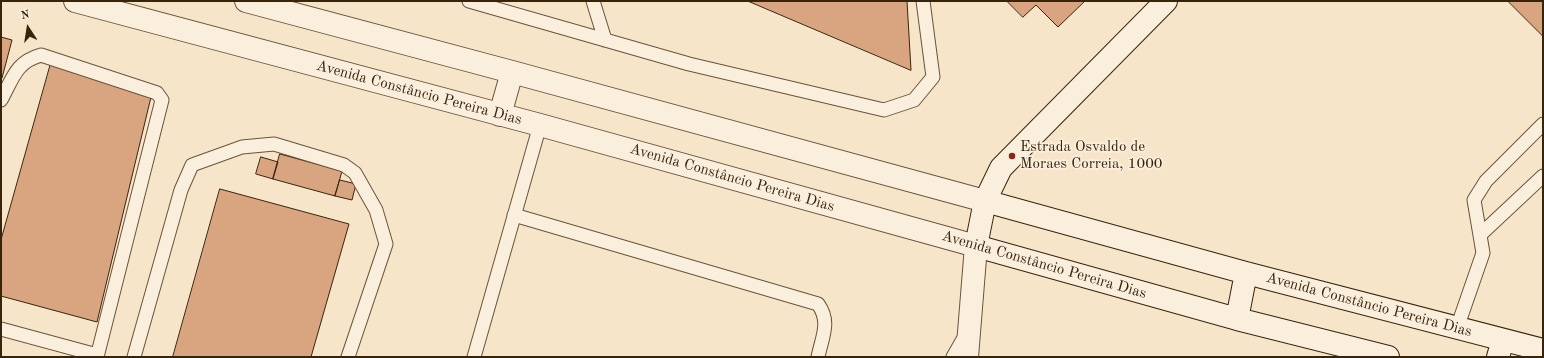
<!DOCTYPE html>
<html>
<head>
<meta charset="utf-8">
<style>
  body { margin:0 }
  #map { position:relative; width:1544px; height:358px; overflow:hidden; background:#f7e5ca; font-family:"Old Standard TT",serif }
  canvas { display:block }
  .frame { position:absolute; inset:0; border:2px solid #38240b; pointer-events:none }
  .north { position:absolute; left:8px; top:8px; width:40px; height:40px; -webkit-text-stroke:3px #faeedd; paint-order:stroke; rotate:348deg; font-size:11px; font-weight:700; line-height:16px; text-align:center; color:#38240b }
  .north::after { content:''; display:block; margin:auto; width:14px; height:18px; background:#38240b; clip-path:polygon(50% 0,100% 100%,50% 72%,0 100%) }
</style>
</head>
<body>
<div id="map">
<canvas width="1544" height="358"></canvas>
<div class="frame"></div>
<div class="north">N</div>
</div>
<script>
const g = document.querySelector('canvas').getContext('2d');
g.lineJoin = 'round';
function fill(path, color) { g.fillStyle = color; g.fill(path, 'evenodd'); }
function stroke(path, color, width, dash) { g.strokeStyle = color; g.lineWidth = width; g.lineCap = dash ? 'butt' : 'round'; g.setLineDash(dash || []); g.stroke(path); }
function label(font, color, halo, rows, align = 'center') {
  g.font = font + ' "Old Standard TT",serif'; g.lineWidth = 3.5; g.setLineDash([]); g.textBaseline = 'middle'; g.strokeStyle = halo; g.fillStyle = color; for (const [text, x, y, turn = 0] of rows) {
    g.save(); g.translate(x, y); g.rotate((+turn || 0) * Math.PI / 180); g.textAlign = isNaN(turn) ? turn : align; if (halo) g.strokeText(text, 0, 0); g.fillText(text, 0, 0); g.restore();
  }
}
const building = new Path2D(`
  M 748,1 L 907,1 L 911,70 Z
  M 1007,1 L 1085,1 L 1058,27 L 1036,5 L 1023,17 Z
  M 1508,1 L 1543,1 L 1543,36 Z
  M 1,37 L 12,40 L 2,78 L 1,78 Z
  M 51,63 L 151,97 L 97,322 L 1,296 L 1,240 Z
  M 280,154 L 342,171 L 335,196 L 273,179 Z
  M 261,157 L 278,162 L 273,179 L 256,174 Z
  M 340,180 L 356,184 L 352,200 L 335,196 Z
  M 220,189 L 349,224 L 311,357 L 173,357 Z`);
fill(building, '#d9a480');
stroke(building, '#38240b', 1);
const lane = new Path2D(`
  M 469,1 L 689,64 L 884,110 L 914,100 L 933,77 L 923,1
  M 593,1 L 605,40
  M 1,100 C 13,78 16,62 41,55 L 157,93 L 162,100 L 97,357
  M 514,215 L 818,304 C 831,322 822,337 818,357
  M 1481,234 L 1543,176
  M 1457,328 L 1483,253 L 1474,200 L 1486,181 L 1543,124
  M 1,329 L 97,355
  M 134,357 L 181,190 L 192,165 L 242,147 L 274,144 L 344,165 L 355,173 L 376,210 L 386,244 L 348,357
  M 474,357 L 540,125
  M 953,357 L 965,336`);
const street = new Path2D(`
  M 75,1 L 540,125 L 976,246 L 967,357
  M 246,1 L 512,72 L 985,201
  M 500,115 L 512,72`);
const secondary = new Path2D(`
  M 1166,1 L 1001,168 L 985,201 L 976,246 L 1237,319 L 1388,357
  M 985,201 L 1246,273 L 1543,350
  M 1237,319 L 1246,273
  M 1498,357 L 1503,340`);
stroke(lane, '#68543b', 15);
stroke(street, '#68543b', 24);
stroke(secondary, '#38240b', 24);
stroke(lane, '#faeedd', 13);
stroke(street, '#faeedd', 22);
stroke(secondary, '#faeedd', 22);
for (const [x, y, r, color] of [
  [1012,156,4,"#8f2418"]
]) { const dot = new Path2D(); dot.arc(x, y, r, 0, 2 * Math.PI); g.fillStyle = color; g.fill(dot); stroke(dot, '#faeedd', 1.5); }
label('15px', '#38240b', '#faeedd', [
  ["Avenida Constâncio Pereira Dias",419,93,15],
  ["Avenida Constâncio Pereira Dias",732,178,16],
  ["Avenida Constâncio Pereira Dias",1044,265,16],
  ["Avenida Constâncio Pereira Dias",1369,305,15]
]);
label('15px', '#38240b', '#faeedd', [
  ["Estrada Osvaldo de",1020,147],
  ["Moraes Correia, 1000",1020,164]
], 'left');
</script>
</body>
</html>
